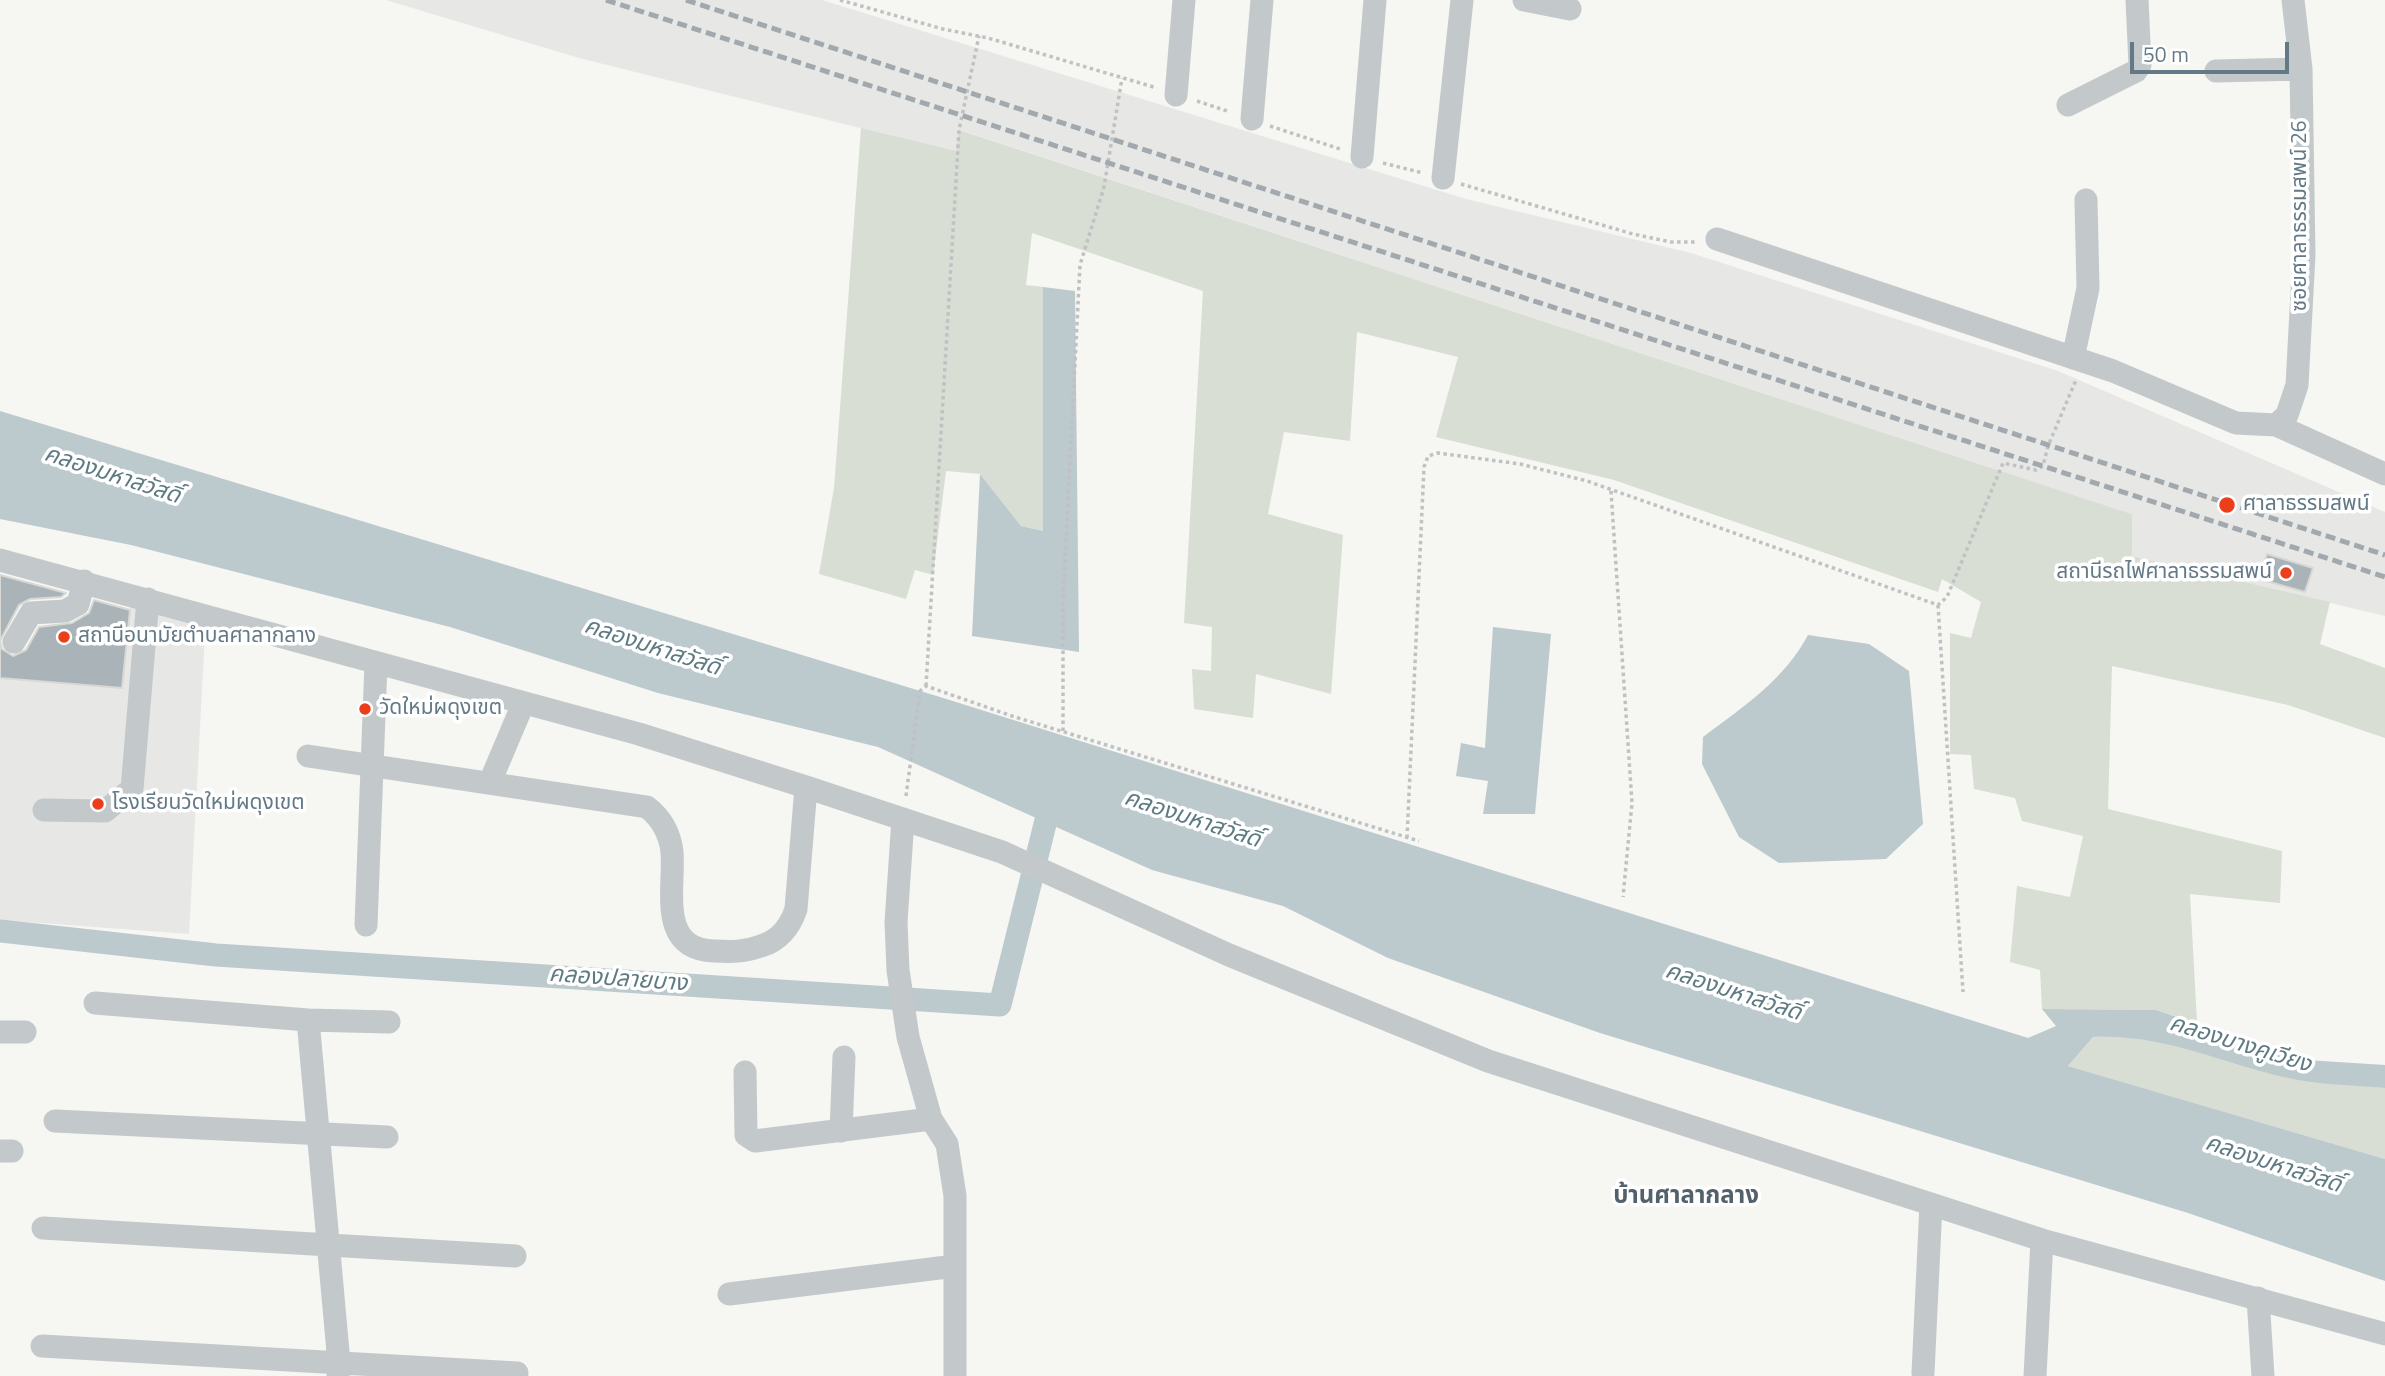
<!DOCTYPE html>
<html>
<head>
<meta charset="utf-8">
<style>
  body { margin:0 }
  #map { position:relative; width:2385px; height:1376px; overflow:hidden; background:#f6f6f2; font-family:"Titillium Web",sans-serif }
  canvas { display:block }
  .scale { position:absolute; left:2130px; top:42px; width:159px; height:32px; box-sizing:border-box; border:4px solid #637985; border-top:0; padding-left:9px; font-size:21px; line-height:24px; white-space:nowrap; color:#637985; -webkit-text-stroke:5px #fff; paint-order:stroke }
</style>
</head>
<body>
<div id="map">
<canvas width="2385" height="1376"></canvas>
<div class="scale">50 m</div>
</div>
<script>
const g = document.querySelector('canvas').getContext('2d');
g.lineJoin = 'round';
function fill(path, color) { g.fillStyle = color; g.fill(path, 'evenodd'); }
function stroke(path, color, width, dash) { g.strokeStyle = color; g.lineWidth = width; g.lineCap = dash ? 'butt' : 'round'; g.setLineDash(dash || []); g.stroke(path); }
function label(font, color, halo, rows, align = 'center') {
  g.font = font + ' "Titillium Web","Noto Sans Thai",sans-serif'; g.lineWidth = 7; g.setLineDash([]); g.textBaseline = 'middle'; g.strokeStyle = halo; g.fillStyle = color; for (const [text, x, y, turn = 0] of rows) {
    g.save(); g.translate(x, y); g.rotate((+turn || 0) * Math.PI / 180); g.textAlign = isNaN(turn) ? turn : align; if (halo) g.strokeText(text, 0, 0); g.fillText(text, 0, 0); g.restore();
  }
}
fill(new Path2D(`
  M 386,0 L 822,0 L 1466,199 L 1691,253 L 2058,371 L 2385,512 L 2385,616 L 2132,556 L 2132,514 L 960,130 L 956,152 L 579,58 Z
  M 131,595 L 206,615 L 189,934 L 0,920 L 0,678 L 122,688 Z`), '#e7e8e6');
fill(new Path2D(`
  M 861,128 L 956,151 L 959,130 L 2132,514 L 2132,556 L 2330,602 L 2320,644 L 2385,668 L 2385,738 L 2288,705 L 2112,666 L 2108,809 L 2282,851 L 2280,903 L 2190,894 L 2197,1023 L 2156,1010 L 2042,1009 L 2040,970 L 2010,962 L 2017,886 L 2070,897 L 2083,836 L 2022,821 L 2015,798 L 1974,789 L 1971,755 L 1950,754 L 1950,633 L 1971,638 L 1981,602 L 1942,579 L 1938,592 L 1614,480 L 1436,437 L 1458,357 L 1357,332 L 1350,441 L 1284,432 L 1268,514 L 1343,535 L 1331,694 L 1256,674 L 1253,718 L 1194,709 L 1192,669 L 1211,671 L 1212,627 L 1184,623 L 1203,291 L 1032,233 L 1026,285 L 1043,287 L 1043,531 L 1021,526 L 980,474 L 946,471 L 933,575 L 915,570 L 906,599 L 819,574 L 834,488 Z
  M 2126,1036 L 2192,1048 L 2288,1078 L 2385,1088 L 2385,1159 L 2068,1066 L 2093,1037 Z`), '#d8ded3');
fill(new Path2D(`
  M 1043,287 L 1075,291 L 1079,652 L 972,636 L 980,474 L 1021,526 L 1043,531 Z
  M 0,411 L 940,697 L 2028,1038 L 2056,1026 L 2042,1009 L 2156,1010 L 2306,1060 L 2385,1065 L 2385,1088 C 2353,1085 2319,1085 2288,1078 C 2219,1063 2167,1034 2093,1037 L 2068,1066 L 2385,1159 L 2385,1281 L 2188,1213 L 1600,1033 L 1388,958 L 1283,906 L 1152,870 L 878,747 L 658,693 L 450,627 L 131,545 L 0,519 Z
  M 1493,627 L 1551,634 L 1535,814 L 1483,814 L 1488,781 L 1456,776 L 1461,743 L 1485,748 Z
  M 1808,635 L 1869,644 L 1909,671 L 1923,824 L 1886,859 L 1779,863 L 1739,837 L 1702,764 L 1703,737 C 1742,708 1785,679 1808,635 Z`), '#bcc9cd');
stroke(new Path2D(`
  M 0,931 L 216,955 L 1000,1005 L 1053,792`), '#bcc9cd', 23);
const building = new Path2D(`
  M 2267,554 L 2313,568 L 2305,592 L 2259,579 Z
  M 0,575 L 66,593 L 61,597 L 30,599 L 19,605 L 0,641 L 2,649 L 13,656 L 26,650 L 39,627 L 72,623 L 89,613 L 94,600 L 130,610 L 122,688 L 0,678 Z`);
fill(building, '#aab4b8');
stroke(building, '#d8d8d5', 2);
stroke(new Path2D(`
  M 840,0 L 943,29 L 988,38 L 1157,88
  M 1197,101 L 1230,112
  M 1270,126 L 1343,150
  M 1383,163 L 1423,173
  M 1461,184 L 1633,234 L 1671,242 L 1697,242
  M 1611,491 L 1632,803 L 1623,897
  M 1938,605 L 1963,992
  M 926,686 L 959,130 L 979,36
  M 1063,731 L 1063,598 L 1080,265 L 1104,187 L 1122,78
  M 906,796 L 920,691 L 926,686 L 1012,716 L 1419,841
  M 1407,838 L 1424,467 L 1428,456 L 1438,453 L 1520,464 L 1587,481 L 1938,605 L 1947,597 L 2003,463 L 2036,470 L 2043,466 L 2048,446 L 2076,380`), '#bfc1c3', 3.5, [3.5, 3.5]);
stroke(new Path2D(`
  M 1524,0 L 1570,9
  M 2216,71 L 2301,69
  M 1176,95 L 1184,0
  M 2068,105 L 2136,71 L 2140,65 L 2137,0
  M 1252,119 L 1262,0
  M 1362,157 L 1375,0
  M 1443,178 L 1462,0
  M 1717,239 L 2113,371 L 2236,423 L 2276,425 L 2385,474
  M 2073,358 L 2088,288 L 2086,200
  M 2276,425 L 2287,415 L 2297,385 L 2304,255 L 2301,69 L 2293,0
  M 0,560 L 639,734 L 806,787 L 1002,852 L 1229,955 L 1488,1061 L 2042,1240 L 2385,1334
  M 14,642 L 31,613 L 65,611 L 78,604 L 84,581
  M 308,756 L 647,807 C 661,818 670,834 672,852 C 675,888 657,949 714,951 C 732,952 744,952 761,946 C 780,940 790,927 796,909 L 806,787
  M 490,782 L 523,704
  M 44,810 L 105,811 L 132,789 L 148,599
  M 903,819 L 896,922 L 898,970 L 908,1037 L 931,1119 L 947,1144 L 955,1196 L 955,1376
  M 366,925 L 376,663
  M 95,1003 L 308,1020 L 389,1022
  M 308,1020 L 339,1363 L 338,1376
  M 0,1032 L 25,1032
  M 745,1072 L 746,1135 L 755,1141 L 931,1119
  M 55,1121 L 387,1137
  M 841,1131 L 844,1057
  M 0,1151 L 12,1151
  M 43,1228 L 515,1256
  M 729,1294 L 955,1266
  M 2258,1298 L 2263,1376
  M 42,1346 L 517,1373
  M 1923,1373 L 1931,1204
  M 2035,1376 L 2042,1240`), '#c3c8ca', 23);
stroke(new Path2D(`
  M 606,0 L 2385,577
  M 686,0 L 2385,555`), '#a1a9ae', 5, [10, 5]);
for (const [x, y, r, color] of [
  [2227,505,9,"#ed3e1c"],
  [2286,573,7,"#ed3e1c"],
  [64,637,7,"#ed3e1c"],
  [365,709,7,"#ed3e1c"],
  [98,804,7,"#ed3e1c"]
]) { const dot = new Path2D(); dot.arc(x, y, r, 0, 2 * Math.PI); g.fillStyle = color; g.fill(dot); stroke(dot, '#fff', 2.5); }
label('21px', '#637985', '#fff', [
  ["ซอยศาลาธรรมสพน์ 26",2301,216,-90]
]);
label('21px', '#637985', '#fff', [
  ["ศาลาธรรมสพน์",2243,505],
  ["สถานีรถไฟศาลาธรรมสพน์",2272,573,"right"],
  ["สถานีอนามัยตำบลศาลากลาง",78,637],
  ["วัดใหม่ผดุงเขต",379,709],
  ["โรงเรียนวัดใหม่ผดุงเขต",112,804]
], 'left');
label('italic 23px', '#5f7b82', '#fff', [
  ["คลองมหาสวัสดิ์",112,476,18],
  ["คลองมหาสวัสดิ์",652,648,18],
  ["คลองมหาสวัสดิ์",1192,820,18],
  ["คลองปลายบาง",618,980,4],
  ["คลองมหาสวัสดิ์",1733,993,18],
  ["คลองบางคูเวียง",2240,1045,17],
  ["คลองมหาสวัสดิ์",2273,1165,18]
]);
label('bold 24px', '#52616a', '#fff', [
  ["บ้านศาลากลาง",1686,1197]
]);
</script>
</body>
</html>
